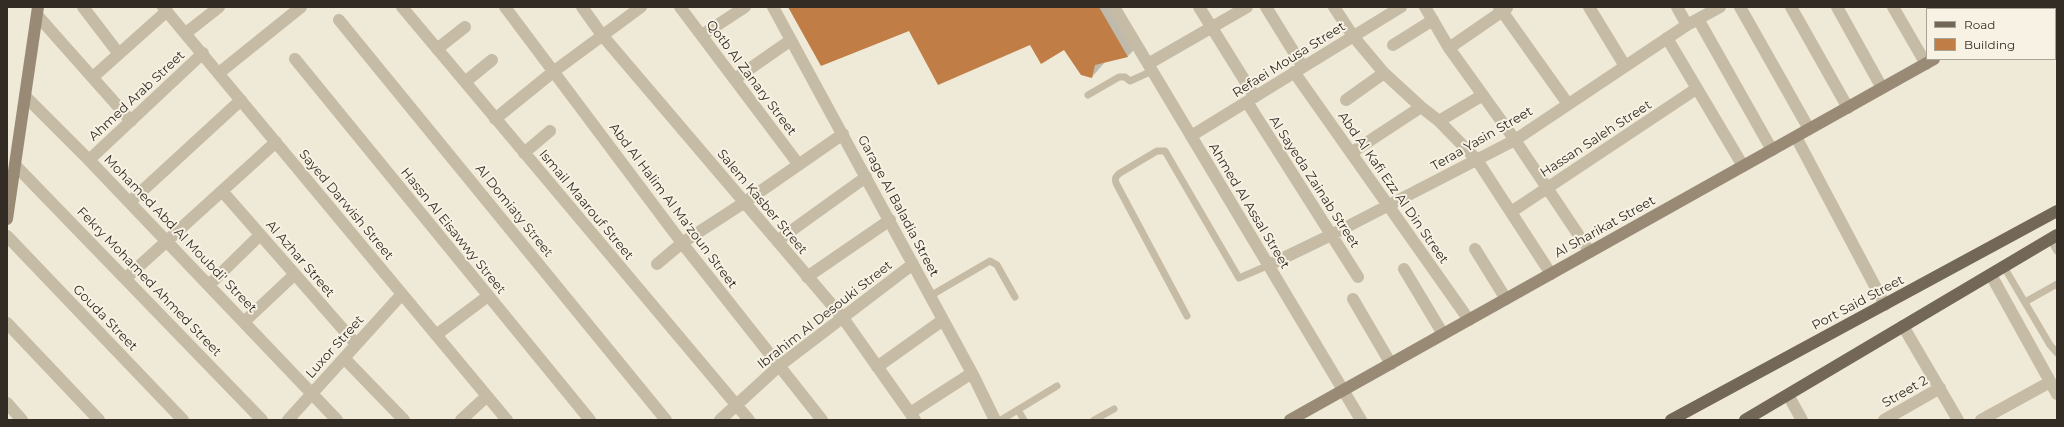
<!DOCTYPE html>
<html>
<head>
<meta charset="utf-8">
<style>
  body { margin:0 }
  #map { position:relative; width:2064px; height:427px; overflow:hidden; background:#efe9d7; font-family:Montserrat,sans-serif }
  canvas { display:block }
  .frame { position:absolute; inset:0; border:8px solid #322c25; pointer-events:none }
  .legend { position:absolute; left:1926px; top:8px; width:130px; height:52px; box-sizing:border-box; background:#f7f2e3; border:1px solid #a8a397; margin:0; padding:5px 7px; list-style:none; font-size:12px; color:#322c25 }
  .legend li { display:flex; align-items:center; gap:8px; height:20px }
  .legend b { width:20px; border:1px solid #a8a397 }
</style>
</head>
<body>
<div id="map">
<canvas width="2064" height="427"></canvas>
<div class="frame"></div>
<ul class="legend">
<li><b style="height:5px;background:#736757"></b>Road</li>
<li><b style="height:11px;background:#c07d45"></b>Building</li>
</ul>
</div>
<script>
const g = document.querySelector('canvas').getContext('2d');
g.lineJoin = 'round';
function fill(path, color) { g.fillStyle = color; g.fill(path, 'evenodd'); }
function stroke(path, color, width, dash) { g.strokeStyle = color; g.lineWidth = width; g.lineCap = dash ? 'butt' : 'round'; g.setLineDash(dash || []); g.stroke(path); }
function label(font, color, halo, rows, align = 'center') {
  g.font = font + ' Montserrat,sans-serif'; g.lineWidth = 4; g.setLineDash([]); g.textBaseline = 'middle'; g.strokeStyle = halo; g.fillStyle = color; for (const [text, x, y, turn = 0] of rows) {
    g.save(); g.translate(x, y); g.rotate((+turn || 0) * Math.PI / 180); g.textAlign = isNaN(turn) ? turn : align; if (halo) g.strokeText(text, 0, 0); g.fillText(text, 0, 0); g.restore();
  }
}
fill(new Path2D(`
  M 789,7 L 1118,7 L 1140,44 L 1128,56 L 1105,62 L 1092,77 L 1064,49 L 910,30 Z`), '#0003');
fill(new Path2D(`
  M 788,7 L 1099,7 L 1128,57 L 1095,65 L 1092,78 L 1081,75 L 1064,50 L 1041,64 L 1030,45 L 938,85 L 909,31 L 821,66 Z`), '#c07d45');
stroke(new Path2D(`
  M 1088,95 L 1119,77 L 1125,77 L 1130,81 L 1152,71
  M 2050,239 L 2057,251
  M 2004,267 L 2050,345 L 2057,353
  M 930,296 L 990,261 L 997,265 L 1015,297
  M 2025,302 L 2057,284
  M 1187,316 L 1117,185 C 1114,179 1115,177 1120,173 L 1157,151 L 1165,151 L 1239,278 L 1269,265
  M 1018,410 L 1024,420
  M 1001,420 L 1057,386
  M 1094,420 L 1114,409`), '#c6bba4', 7);
stroke(new Path2D(`
  M 83,7 L 119,54
  M 163,7 L 507,420
  M 402,7 L 749,420
  M 505,7 L 682,243 L 822,420
  M 582,7 L 602,35 L 843,318 L 915,420
  M 680,7 L 799,165
  M 773,7 L 972,373 L 995,420
  M 1114,7 L 1361,420
  M 1199,7 L 1255,97
  M 1266,7 L 1303,67
  M 1334,7 L 1353,36 L 1384,73 L 1421,107 L 1439,121 L 1477,160 L 1551,274
  M 1425,7 L 1449,48 L 1515,140 L 1590,252
  M 1499,7 L 1568,104
  M 1589,7 L 1625,66
  M 1677,7 L 1687,25
  M 1740,7 L 1809,129
  M 1791,7 L 1848,108
  M 1837,7 L 1882,88
  M 1893,7 L 1926,64
  M 1966,7 L 1967,9
  M 1992,7 L 1993,9
  M 37,15 L 131,121
  M 1698,19 L 1772,150
  M 339,20 L 666,420
  M 186,33 L 219,7
  M 702,35 L 745,7
  M 1667,38 L 1743,166
  M 1393,45 L 1433,20
  M 1449,48 L 1507,8
  M 437,49 L 465,27
  M 295,59 L 590,420
  M 1148,64 L 1247,7
  M 1294,72 L 1469,320
  M 219,73 L 301,7
  M 93,77 L 167,11
  M 735,79 L 791,40
  M 465,82 L 492,60
  M 25,96 L 89,160 L 337,420
  M 1346,100 L 1384,73
  M 1247,102 L 1358,277
  M 495,119 L 553,72 L 641,7
  M 1439,121 L 1483,95
  M 1191,136 L 1401,7
  M 1796,137 L 1885,305
  M 524,153 L 550,131
  M 1351,153 L 1421,107
  M 89,160 L 203,53
  M 15,165 L 262,420
  M 222,191 L 356,344
  M 130,202 L 241,100
  M 1511,212 L 1696,89
  M 7,236 L 183,420
  M 777,241 L 866,177
  M 1475,249 L 1506,299
  M 657,264 L 682,243 L 745,202 L 843,134
  M 1269,265 L 1331,235 L 1515,140 L 1687,25 L 1720,7
  M 1404,269 L 1443,334
  M 1991,275 L 2057,394
  M 807,277 L 890,220
  M 126,278 L 276,142
  M 209,285 L 260,235
  M 1353,299 L 1391,364
  M 244,322 L 295,274
  M 7,323 L 99,420
  M 1903,326 L 1958,420
  M 436,335 L 488,296
  M 344,358 L 404,420
  M 877,367 L 943,320
  M 1788,395 L 1802,420
  M 7,403 L 22,420
  M 910,413 L 972,373
  M 288,420 L 402,294
  M 461,420 L 487,396
  M 720,420 L 779,366 L 913,264
  M 1884,420 L 1940,388
  M 1981,420 L 2050,382`), '#c6bba4', 12);
stroke(new Path2D(`
  M 2023,9 L 2027,7
  M 7,219 L 38,7
  M 1290,420 L 1934,59`), '#998a76', 12);
stroke(new Path2D(`
  M 1671,420 L 2057,211
  M 1745,420 L 2057,235`), '#736757', 12);
label('13px', '#322c25', '#f7f2e3', [
  ["Refaei Mousa Street",1289,60,-32],
  ["Qotb Al Zanary Street",751,78,53],
  ["Ahmed Arab Street",137,96,-43],
  ["Teraa Yasin Street",1482,139,-30],
  ["Hassan Saleh Street",1596,139,-33],
  ["Al Sayeda Zainab Street",1314,182,57],
  ["Abd Al Kafi Ezz Al Din Street",1393,188,55],
  ["Salem Kasber Street",762,202,50],
  ["Sayed Darwish Street",346,205,50],
  ["Ismail Maarouf Street",586,205,50],
  ["Abd Al Halim Al Ma'zoun Street",673,206,53],
  ["Garage Al Baladia Street",898,206,62],
  ["Ahmed Al Assal Street",1249,206,59],
  ["Al Domiaty Street",514,211,51],
  ["Al Sharikat Street",1605,227,-29],
  ["Hassn Al Eisawwy Street",453,231,51],
  ["Mohamed Abd Al Moubdi' Street",180,234,46],
  ["Al Azhar Street",300,259,49],
  ["Fekry Mohamed Ahmed Street",149,282,46],
  ["Port Said Street",1858,303,-28],
  ["Ibrahim Al Desouki Street",825,315,-38],
  ["Gouda Street",105,318,46],
  ["Luxor Street",335,347,-48],
  ["Street 2",1905,392,-30]
]);
</script>
</body>
</html>
